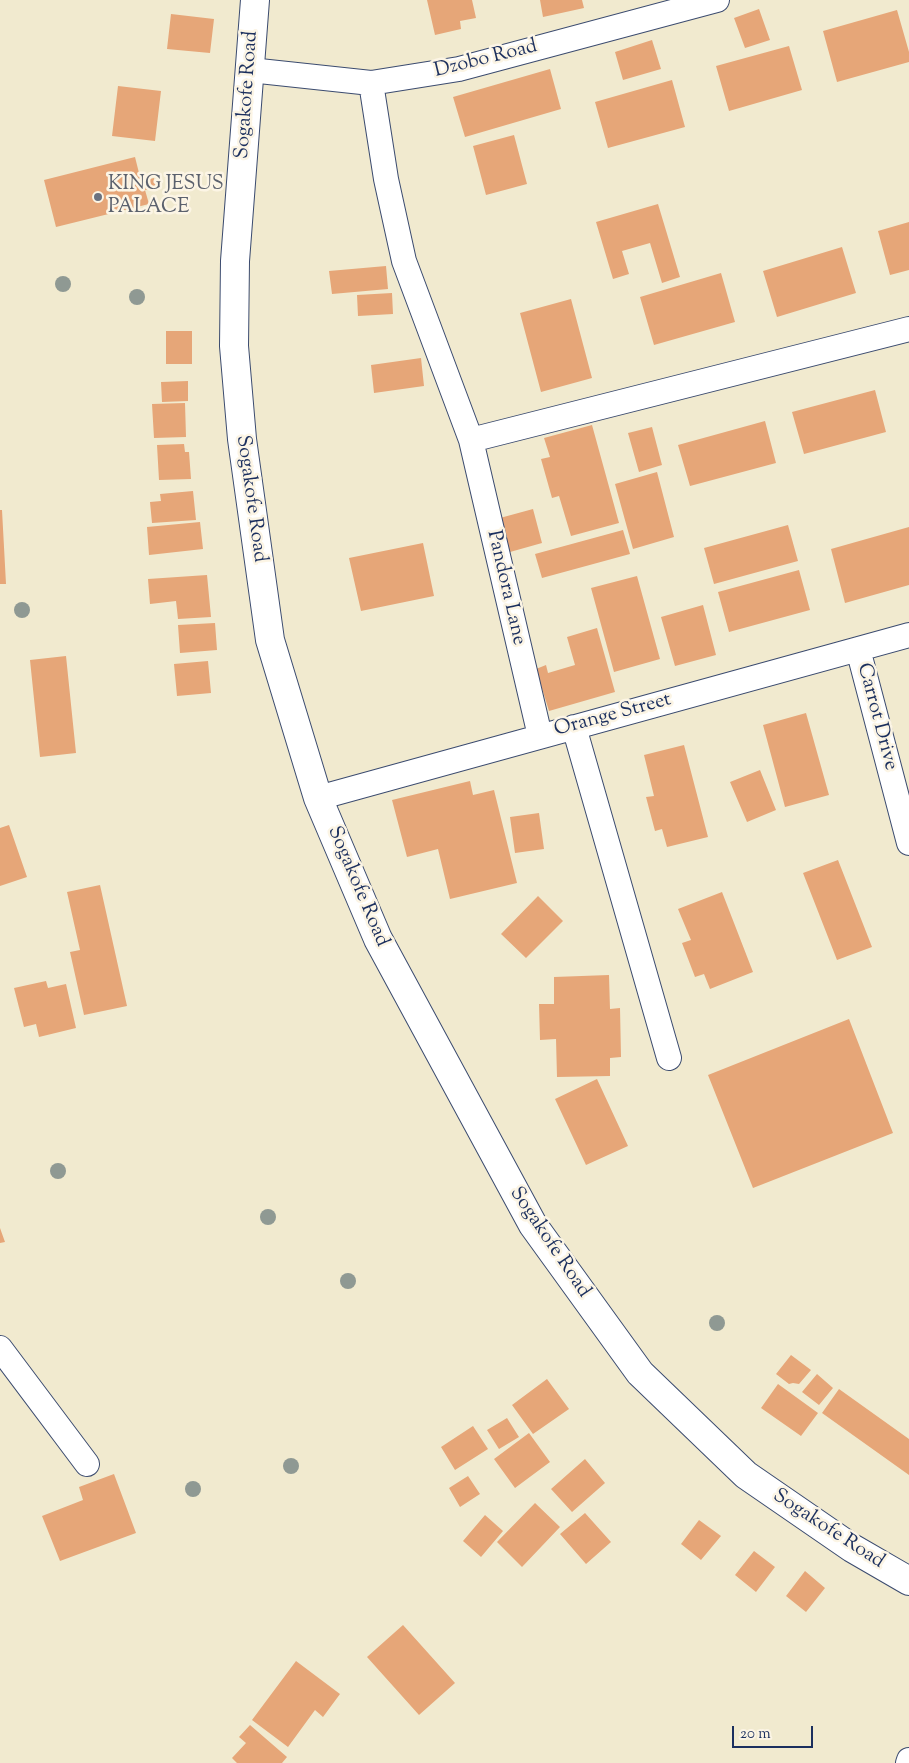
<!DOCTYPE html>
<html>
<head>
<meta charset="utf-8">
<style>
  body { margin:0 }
  #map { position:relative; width:909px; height:1763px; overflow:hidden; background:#f1eacf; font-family:"Sorts Mill Goudy",serif }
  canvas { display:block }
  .scale { position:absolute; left:732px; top:1726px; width:81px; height:22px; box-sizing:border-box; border:2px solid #1b2f5e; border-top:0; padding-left:6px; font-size:15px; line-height:18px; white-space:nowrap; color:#1b2f5e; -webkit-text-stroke:4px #fcf5e5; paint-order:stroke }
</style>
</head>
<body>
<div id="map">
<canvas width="909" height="1763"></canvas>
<div class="scale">20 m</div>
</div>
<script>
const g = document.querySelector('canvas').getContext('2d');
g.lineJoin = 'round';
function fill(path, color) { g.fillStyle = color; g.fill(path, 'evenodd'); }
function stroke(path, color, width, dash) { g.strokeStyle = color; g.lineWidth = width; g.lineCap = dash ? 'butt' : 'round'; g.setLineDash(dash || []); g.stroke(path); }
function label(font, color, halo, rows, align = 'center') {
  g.font = font + ' "Sorts Mill Goudy",serif'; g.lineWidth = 5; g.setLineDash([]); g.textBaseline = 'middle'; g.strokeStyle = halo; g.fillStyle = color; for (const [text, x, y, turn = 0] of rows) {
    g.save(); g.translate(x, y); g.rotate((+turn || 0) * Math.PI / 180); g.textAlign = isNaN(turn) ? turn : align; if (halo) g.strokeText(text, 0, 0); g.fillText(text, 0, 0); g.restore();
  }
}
fill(new Path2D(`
  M 427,0 L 472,0 L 476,18 L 460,21 L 461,29 L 435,35 Z
  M 540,0 L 582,0 L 584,8 L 543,17 Z
  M 759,9 L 770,40 L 745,48 L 734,18 Z
  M 897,10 L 909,52 L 909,62 L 837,82 L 823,31 Z
  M 171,14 L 214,19 L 210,53 L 167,49 Z
  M 652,40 L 661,69 L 623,80 L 615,52 Z
  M 789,46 L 802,90 L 729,111 L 716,66 Z
  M 550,69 L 561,109 L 465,137 L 453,97 Z
  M 672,80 L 685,127 L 608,148 L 595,102 Z
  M 118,86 L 161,91 L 155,141 L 112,136 Z
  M 514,135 L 527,184 L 486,195 L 473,146 Z
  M 135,157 L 141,181 L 154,178 L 156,188 L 145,190 L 149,204 L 56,227 L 44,180 Z
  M 658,204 L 680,277 L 662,283 L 650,243 L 622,251 L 629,274 L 613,279 L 596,222 Z
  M 909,222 L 909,270 L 890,275 L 878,231 Z
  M 842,247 L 856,293 L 777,317 L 763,271 Z
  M 386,266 L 388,289 L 332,294 L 329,271 Z
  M 721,273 L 735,322 L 654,345 L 640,297 Z
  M 392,293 L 393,314 L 358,316 L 357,295 Z
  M 571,299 L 592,378 L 541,392 L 520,313 Z
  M 166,331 L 192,331 L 192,364 L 166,364 Z
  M 421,358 L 424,386 L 374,393 L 371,365 Z
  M 188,381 L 188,401 L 162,402 L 161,382 Z
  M 875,390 L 886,432 L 804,454 L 792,412 Z
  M 185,403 L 186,437 L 154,438 L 152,404 Z
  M 765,421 L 776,463 L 690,486 L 678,445 Z
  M 592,425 L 619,523 L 571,536 L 559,496 L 552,498 L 541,459 L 550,457 L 544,438 Z
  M 652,427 L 662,465 L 639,472 L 628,433 Z
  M 184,444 L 185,452 L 189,452 L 191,479 L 159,480 L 157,445 Z
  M 657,472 L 674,537 L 633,549 L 615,484 Z
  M 193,491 L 196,520 L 152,523 L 150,502 L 161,501 L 160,494 Z
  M 533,509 L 542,543 L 510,552 L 500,518 Z
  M 0,510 L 2,510 L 6,584 L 0,584 Z
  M 200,522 L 203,549 L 149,555 L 147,527 Z
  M 788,525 L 798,561 L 714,584 L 704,548 Z
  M 909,527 L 909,585 L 845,603 L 831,549 Z
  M 623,530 L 630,554 L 542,578 L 535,554 Z
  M 423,543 L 434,596 L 361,611 L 349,558 Z
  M 799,570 L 810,610 L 729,632 L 718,592 Z
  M 207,575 L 211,617 L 178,619 L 176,601 L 150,604 L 148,579 Z
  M 637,576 L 660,659 L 614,672 L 591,588 Z
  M 703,605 L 716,655 L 675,666 L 661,617 Z
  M 215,623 L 217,650 L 180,653 L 178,625 Z
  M 597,628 L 615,692 L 549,711 L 536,669 L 546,665 L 548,673 L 575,665 L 567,637 Z
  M 66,656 L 76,753 L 40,757 L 30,660 Z
  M 208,661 L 211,693 L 177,696 L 174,664 Z
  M 806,713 L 829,795 L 785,807 L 763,725 Z
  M 684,745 L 708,837 L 667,847 L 662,829 L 655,831 L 646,797 L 654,796 L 644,755 Z
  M 760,770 L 776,810 L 747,822 L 730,782 Z
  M 470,781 L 473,795 L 494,790 L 517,883 L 450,899 L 438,849 L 407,857 L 392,800 Z
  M 539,813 L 544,849 L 515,853 L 510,817 Z
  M 9,825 L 27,877 L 0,886 L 0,828 Z
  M 838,860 L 872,947 L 837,960 L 803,873 Z
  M 100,885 L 127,1006 L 84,1015 L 70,952 L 80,950 L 67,892 Z
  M 722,892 L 753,972 L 710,989 L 704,974 L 695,977 L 682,943 L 691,940 L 678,909 Z
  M 538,896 L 563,921 L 526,958 L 501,934 Z
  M 609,975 L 610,1009 L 620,1008 L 621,1057 L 610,1058 L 610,1076 L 557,1077 L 556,1039 L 540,1040 L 539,1004 L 554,1004 L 554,977 Z
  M 46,981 L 48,988 L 66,984 L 76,1028 L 39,1037 L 36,1024 L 24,1027 L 14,988 Z
  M 849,1019 L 893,1133 L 753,1188 L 708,1075 Z
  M 597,1079 L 628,1146 L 586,1165 L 555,1099 Z
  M 0,1228 L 5,1242 L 0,1243 Z
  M 791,1355 L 811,1370 L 799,1384 L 793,1383 L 789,1384 L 776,1374 Z
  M 817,1374 L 833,1388 L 819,1405 L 802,1392 Z
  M 547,1379 L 569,1409 L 533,1434 L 512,1405 Z
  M 778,1384 L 818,1413 L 801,1436 L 761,1408 Z
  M 839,1389 L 909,1439 L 909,1475 L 822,1413 Z
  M 507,1418 L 519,1437 L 499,1449 L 487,1430 Z
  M 473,1426 L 488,1449 L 455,1470 L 441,1447 Z
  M 529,1433 L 550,1462 L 515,1488 L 494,1459 Z
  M 585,1459 L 605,1483 L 572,1512 L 551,1489 Z
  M 114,1474 L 136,1533 L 60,1561 L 42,1516 L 83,1500 L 79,1487 Z
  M 468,1476 L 480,1494 L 460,1507 L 449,1488 Z
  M 535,1503 L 560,1527 L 522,1567 L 497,1542 Z
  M 585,1513 L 611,1542 L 586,1564 L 560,1534 Z
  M 485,1515 L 503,1531 L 481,1557 L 463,1541 Z
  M 699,1520 L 721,1536 L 701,1560 L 681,1544 Z
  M 754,1551 L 775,1567 L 756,1592 L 735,1575 Z
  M 805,1571 L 825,1588 L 806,1612 L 786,1596 Z
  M 403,1625 L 455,1683 L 419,1715 L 367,1657 Z
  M 296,1661 L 340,1694 L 323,1717 L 315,1710 L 288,1747 L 252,1720 Z
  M 250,1725 L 287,1757 L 282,1763 L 237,1763 L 232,1758 L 246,1743 L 239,1737 Z`), '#e6a678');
const street = new Path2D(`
  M 250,70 L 371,83 L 459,69 L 717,0
  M 371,83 L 386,179 L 404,261 L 471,440 L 909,329
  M 471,440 L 540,736
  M 858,649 L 909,843
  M 574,727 L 669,1058
  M 318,798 L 909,635
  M 0,1348 L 87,1464
  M 908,1763 L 909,1760`);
const primary = new Path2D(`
  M 255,0 L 235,261 L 234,346 L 242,439 L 270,640 L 318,798 L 378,939 L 533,1225 L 640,1373 L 746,1475 L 852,1548 L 909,1581`);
stroke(street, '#3b4b6f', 26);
stroke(primary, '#3b4b6f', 30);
stroke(street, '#fff', 24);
stroke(primary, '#fff', 28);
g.fillStyle = '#8f9993';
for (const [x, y] of [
  [63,284],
  [137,297],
  [22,610],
  [58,1171],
  [268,1217],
  [348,1281],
  [717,1323],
  [291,1466],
  [193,1489]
]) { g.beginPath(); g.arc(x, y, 8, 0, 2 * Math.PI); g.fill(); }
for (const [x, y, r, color] of [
  [98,197,5,"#6b7280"]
]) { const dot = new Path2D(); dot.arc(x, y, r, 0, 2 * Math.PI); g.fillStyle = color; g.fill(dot); stroke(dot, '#fcf5e5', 2); }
label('20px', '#1b2f5e', '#fcf5e5', [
  ["Dzobo Road",486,60,-14],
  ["Sogakofe Road",248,95,-86],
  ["Sogakofe Road",250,499,82],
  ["Pandora Lane",505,588,77],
  ["Orange Street",613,716,-15],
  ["Carrot Drive",876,717,75],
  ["Sogakofe Road",357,887,67],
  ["Sogakofe Road",549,1243,56],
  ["Sogakofe Road",828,1530,33]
]);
label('20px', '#5b616d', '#fcf5e5', [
  ["KING JESUS",108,186],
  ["PALACE",108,209]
], 'left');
</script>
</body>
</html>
